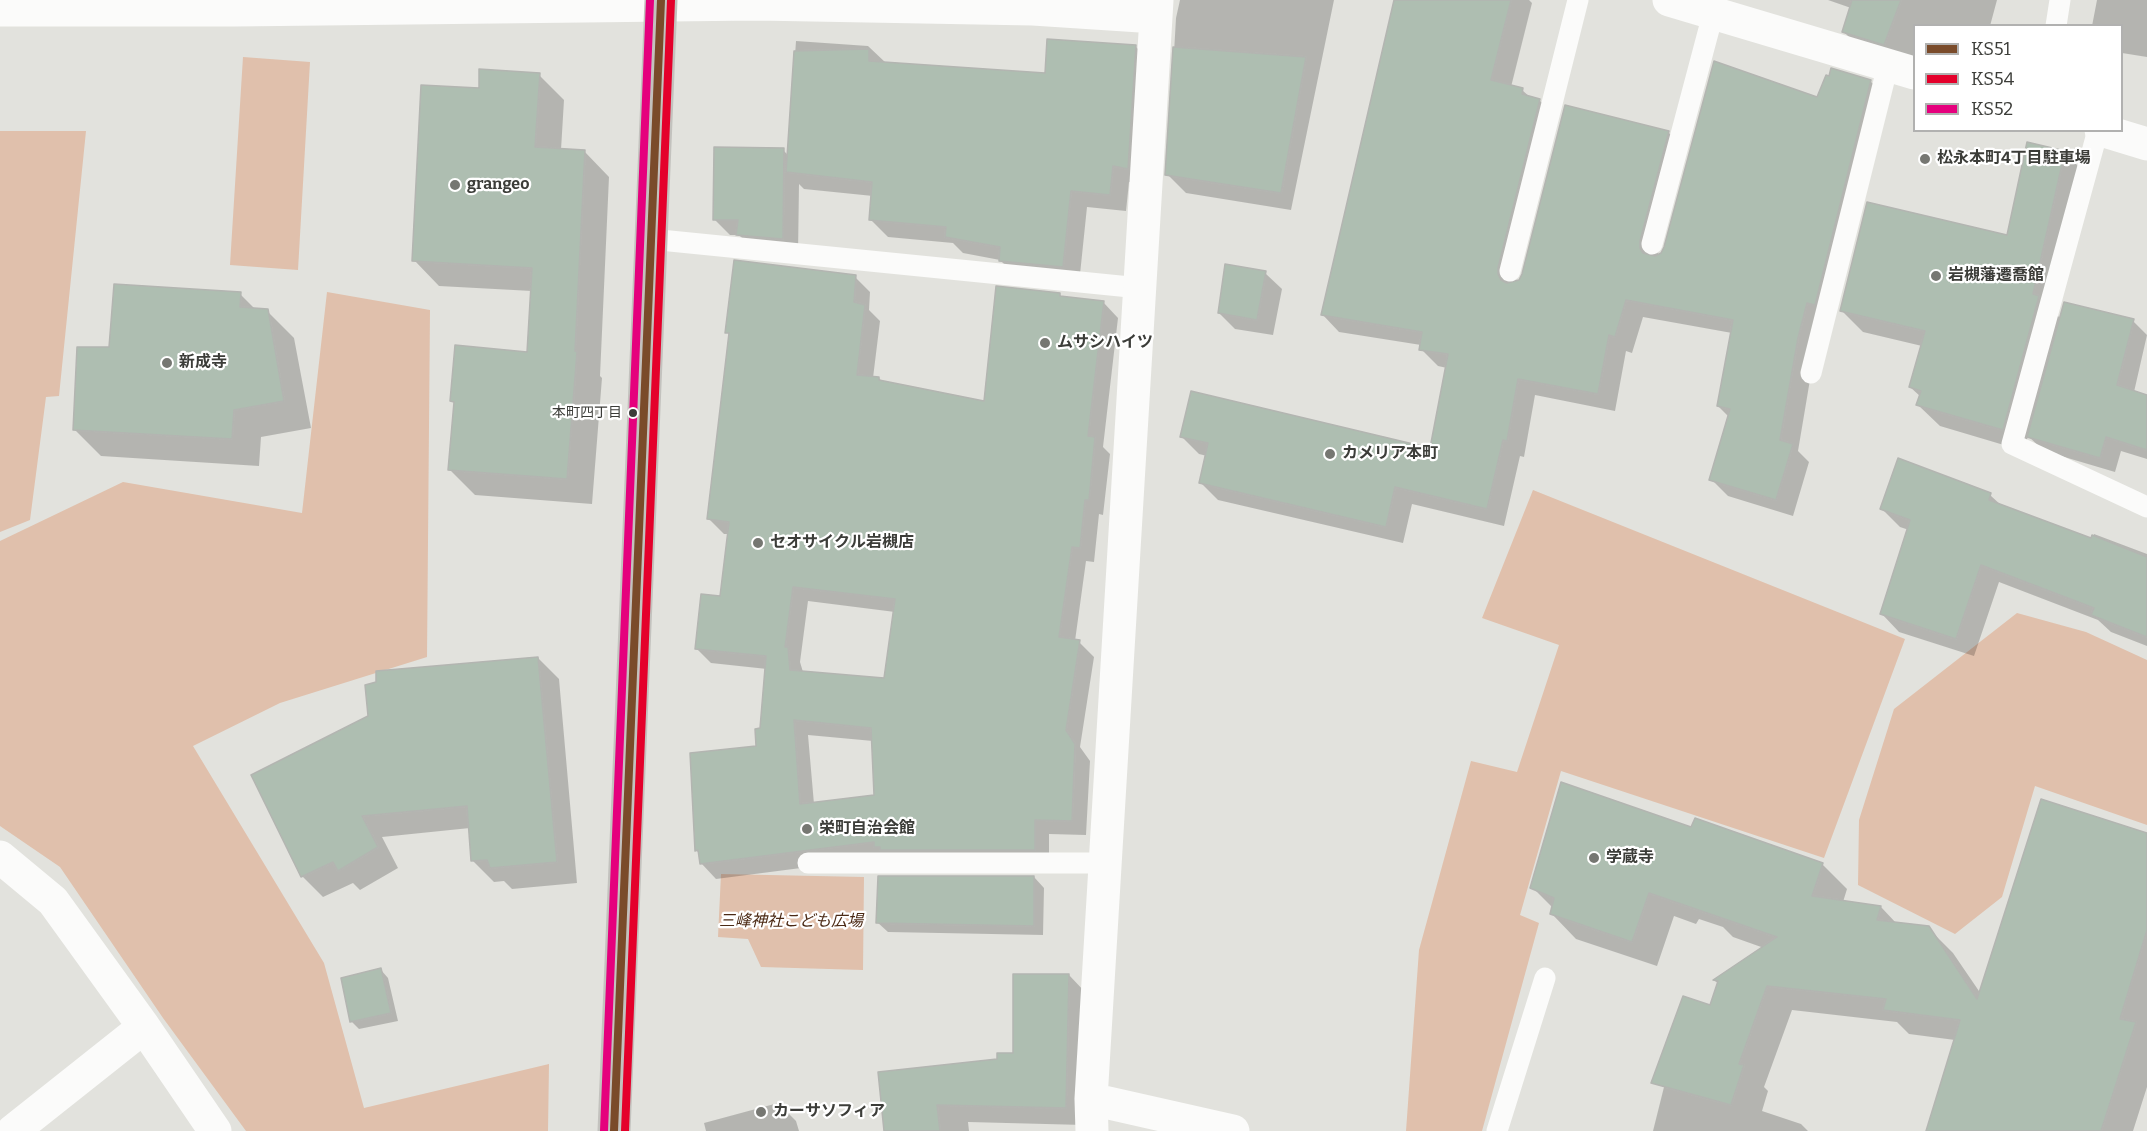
<!DOCTYPE html>
<html>
<head>
<meta charset="utf-8">
<style>
  body { margin:0 }
  #map { position:relative; width:2147px; height:1131px; overflow:hidden; background:#e2e2dd; font-family:Bitter,serif }
  canvas { display:block }
  .legend { position:absolute; left:1913px; top:24px; width:210px; height:108px; box-sizing:border-box; background:#fff; border:2px solid #b1b1b0; margin:0; padding:8px 10px; list-style:none; font-size:18px; color:#3c3d39 }
  .legend li { display:flex; align-items:center; gap:12px; height:30px }
  .legend b { width:30px; border:2px solid #b1b1b0 }
</style>
</head>
<body>
<div id="map">
<canvas width="2147" height="1131"></canvas>
<ul class="legend">
<li><b style="height:8px;background:#7a4b2a"></b>KS51</li>
<li><b style="height:8px;background:#e4002b"></b>KS54</li>
<li><b style="height:8px;background:#e5007d"></b>KS52</li>
</ul>
</div>
<script>
const g = document.querySelector('canvas').getContext('2d');
g.lineJoin = 'round';
function fill(path, color) { g.fillStyle = color; g.fill(path, 'evenodd'); }
function stroke(path, color, width, dash) { g.strokeStyle = color; g.lineWidth = width; g.lineCap = dash ? 'butt' : 'round'; g.setLineDash(dash || []); g.stroke(path); }
function label(font, color, halo, rows, align = 'center') {
  g.font = font + ' Bitter,"Noto Sans JP",serif'; g.lineWidth = 4.5; g.setLineDash([]); g.textBaseline = 'middle'; g.strokeStyle = halo; g.fillStyle = color; for (const [text, x, y, turn = 0] of rows) {
    g.save(); g.translate(x, y); g.rotate((+turn || 0) * Math.PI / 180); g.textAlign = isNaN(turn) ? turn : align; if (halo) g.strokeText(text, 0, 0); g.fillText(text, 0, 0); g.restore();
  }
}
fill(new Path2D(`
  M 243,57 L 310,62 L 298,270 L 230,265 Z
  M 0,131 L 86,131 L 59,396 L 46,397 L 30,520 L 0,532 Z
  M 327,292 L 430,310 L 427,657 L 280,703 L 193,746 L 324,963 L 364,1108 L 549,1064 L 548,1131 L 246,1131 L 163,1018 L 60,867 L 0,826 L 0,541 L 123,482 L 302,513 Z
  M 1533,490 L 1905,639 L 1824,858 L 1561,771 L 1520,915 L 1539,923 L 1482,1131 L 1406,1131 L 1419,950 L 1471,761 L 1517,772 L 1559,645 L 1482,618 Z
  M 2017,613 L 2086,632 L 2147,660 L 2147,825 L 2035,786 L 2002,897 L 1955,934 L 1858,885 L 1859,820 L 1894,709 Z
  M 721,874 L 864,877 L 863,970 L 761,967 L 748,939 L 718,937 Z`), '#e0c0ac');
fill(new Path2D(`
  M 1180,0 L 1334,0 L 1291,210 L 1186,193 L 1167,174 L 1176,18 Z
  M 1395,0 L 1529,0 L 1532,3 L 1511,87 L 1522,90 L 1531,98 L 1539,100 L 1557,117 L 1515,284 L 1668,132 L 1685,149 L 1657,257 L 1662,254 L 1818,99 L 1870,81 L 1888,98 L 1814,356 L 1798,451 L 1809,462 L 1793,516 L 1728,496 L 1711,479 L 1729,417 L 1718,406 L 1732,333 L 1643,317 L 1632,353 L 1626,351 L 1615,411 L 1535,395 L 1524,457 L 1520,456 L 1504,526 L 1412,504 L 1403,543 L 1218,500 L 1201,483 L 1207,456 L 1199,454 L 1181,436 L 1431,450 L 1447,368 L 1438,366 L 1421,349 L 1421,345 L 1339,332 L 1322,314 Z
  M 1828,0 L 1997,0 L 1990,26 L 1914,26 L 1914,56 L 1909,69 L 1869,57 L 1844,32 L 1851,8 Z
  M 2097,0 L 2147,0 L 2147,57 L 2122,53 L 2122,26 L 2092,26 Z
  M 796,41 L 868,46 L 886,63 L 1046,75 L 1135,46 L 1152,63 L 1145,185 L 1129,182 L 1126,211 L 1087,207 L 1079,284 L 1017,277 L 1000,260 L 963,253 L 953,243 L 888,237 L 871,220 L 873,196 L 804,189 L 799,184 L 798,255 L 754,250 L 739,235 L 730,235 L 714,219 L 783,150 L 788,155 Z
  M 539,75 L 564,100 L 561,150 L 584,151 L 609,177 L 600,376 L 602,378 L 592,504 L 475,495 L 450,470 L 455,404 L 452,401 L 529,354 L 532,291 L 439,286 L 414,260 L 480,90 Z
  M 2064,152 L 2086,174 L 2055,313 L 2061,319 L 2133,321 L 2147,335 L 2134,392 L 2147,396 L 2147,459 L 2121,451 L 2115,472 L 2044,451 L 2028,436 L 2024,451 L 1940,426 L 1918,405 L 1921,397 L 1910,387 L 1922,346 L 1863,332 L 1841,310 L 2008,237 Z
  M 1265,273 L 1282,289 L 1273,335 L 1235,329 L 1219,313 Z
  M 855,277 L 870,292 L 869,310 L 880,321 L 873,378 L 879,378 L 883,383 L 986,403 L 1059,294 L 1063,298 L 1103,302 L 1118,318 L 1103,447 L 1110,454 L 1103,515 L 1099,514 L 1094,562 L 1086,561 L 1075,641 L 1079,642 L 1094,657 L 1080,747 L 1090,761 L 1086,835 L 1049,834 L 1049,865 L 886,857 L 716,879 L 701,863 L 700,854 L 696,850 L 758,747 L 767,669 L 711,663 L 696,648 L 721,598 L 729,534 L 724,534 L 709,519 L 730,335 L 727,332 ZM 808,601 L 895,612 L 885,680 L 803,672 L 800,662 ZM 808,735 L 873,741 L 875,796 L 814,804 Z
  M 240,294 L 256,310 L 267,311 L 294,338 L 311,428 L 261,437 L 259,466 L 101,456 L 74,429 L 110,349 Z
  M 1990,495 L 2002,506 L 2092,540 L 2094,534 L 2147,554 L 2147,646 L 2111,632 L 2098,620 L 1999,582 L 1974,656 L 1899,632 L 1882,614 L 1909,530 L 1900,527 L 1882,509 Z
  M 538,658 L 559,679 L 577,883 L 512,889 L 504,881 L 494,882 L 473,861 L 470,828 L 382,837 L 398,868 L 360,890 L 353,883 L 323,897 L 302,876 L 253,776 Z
  M 1692,829 L 1822,864 L 1847,889 L 1843,902 L 1881,907 L 1897,924 L 1928,928 L 1953,953 L 1981,994 L 2147,834 L 2147,1087 L 2133,1131 L 1927,1131 L 1955,1040 L 1909,1034 L 1897,1022 L 1792,1010 L 1764,1087 L 1768,1091 L 1762,1111 L 1801,1124 L 1808,1131 L 1653,1131 L 1686,999 L 1711,1007 L 1719,984 L 1715,981 L 1764,948 L 1733,937 L 1723,927 L 1699,919 L 1696,924 L 1674,916 L 1657,966 L 1576,939 L 1552,914 L 1553,908 L 1532,887 Z
  M 1034,877 L 1044,888 L 1043,935 L 888,932 L 877,922 Z
  M 381,970 L 388,978 L 398,1021 L 359,1029 L 351,1021 Z
  M 1069,975 L 1086,993 L 1084,1125 L 968,1122 L 969,1131 L 886,1131 L 999,1061 L 1014,1055 Z
  M 778,1103 L 796,1121 L 799,1131 L 706,1131 L 704,1123 Z`), '#0003');
const building = new Path2D(`
  M 1394,0 L 1511,0 L 1491,80 L 1523,88 L 1522,94 L 1540,99 L 1498,268 L 1498,274 L 1501,280 L 1507,283 L 1519,280 L 1522,274 L 1565,105 L 1669,131 L 1640,241 L 1640,248 L 1643,253 L 1655,256 L 1661,253 L 1664,247 L 1714,61 L 1817,97 L 1826,75 L 1829,76 L 1831,68 L 1871,80 L 1815,305 L 1807,303 L 1798,338 L 1780,440 L 1793,444 L 1776,500 L 1709,480 L 1730,409 L 1717,406 L 1733,320 L 1626,300 L 1615,337 L 1609,335 L 1598,394 L 1518,379 L 1507,441 L 1503,440 L 1487,509 L 1395,487 L 1386,527 L 1199,483 L 1208,443 L 1180,437 L 1191,391 L 1430,448 L 1448,354 L 1419,350 L 1422,332 L 1321,315 Z
  M 1852,0 L 1901,0 L 1884,45 L 1842,32 Z
  M 1047,39 L 1136,45 L 1128,169 L 1113,166 L 1110,195 L 1071,191 L 1063,267 L 999,261 L 1000,247 L 945,237 L 946,227 L 869,220 L 872,182 L 786,172 L 794,51 L 869,49 L 869,61 L 1045,73 Z
  M 1173,47 L 1306,57 L 1281,193 L 1165,175 Z
  M 479,69 L 540,73 L 535,147 L 585,150 L 575,351 L 577,352 L 567,479 L 448,470 L 454,402 L 450,401 L 455,345 L 527,352 L 532,268 L 412,261 L 421,85 L 479,88 Z
  M 2027,142 L 2065,151 L 2033,294 L 2039,296 L 2003,430 L 1916,405 L 1921,391 L 1909,387 L 1925,331 L 1840,311 L 1867,202 L 2007,235 Z
  M 714,147 L 784,148 L 783,239 L 736,235 L 738,220 L 713,220 Z
  M 734,260 L 856,275 L 854,302 L 865,305 L 857,375 L 879,377 L 879,380 L 984,401 L 996,286 L 1060,293 L 1060,296 L 1104,301 L 1088,436 L 1095,437 L 1089,500 L 1085,500 L 1080,548 L 1072,547 L 1059,637 L 1080,640 L 1066,730 L 1075,744 L 1072,821 L 1035,820 L 1035,850 L 880,850 L 880,847 L 874,847 L 874,842 L 700,864 L 698,850 L 695,851 L 690,753 L 756,746 L 755,729 L 760,728 L 766,656 L 695,649 L 701,594 L 720,596 L 729,522 L 707,519 L 729,333 L 725,333 ZM 793,587 L 895,599 L 884,678 L 790,670 L 788,647 L 785,647 ZM 794,720 L 871,728 L 874,795 L 800,804 Z
  M 1225,264 L 1266,271 L 1257,320 L 1218,313 Z
  M 114,284 L 241,292 L 240,307 L 268,309 L 284,401 L 234,410 L 232,439 L 73,430 L 77,347 L 109,347 Z
  M 2064,302 L 2134,319 L 2117,385 L 2147,395 L 2147,450 L 2106,437 L 2100,458 L 2027,437 Z
  M 1898,458 L 1991,493 L 1989,500 L 2091,538 L 2092,535 L 2147,557 L 2147,637 L 2091,615 L 2094,608 L 1981,565 L 1956,639 L 1880,614 L 1910,520 L 1880,509 Z
  M 538,657 L 557,862 L 490,868 L 487,860 L 471,861 L 467,806 L 362,816 L 378,847 L 338,871 L 333,862 L 301,877 L 251,775 L 368,716 L 365,685 L 376,682 L 376,671 Z
  M 1561,782 L 1691,827 L 1695,818 L 1823,863 L 1812,896 L 1881,906 L 1877,920 L 1929,926 L 1977,999 L 2041,799 L 2147,833 L 2147,930 L 2120,1019 L 2136,1022 L 2101,1131 L 1926,1131 L 1960,1020 L 1883,1010 L 1886,999 L 1767,986 L 1739,1064 L 1744,1065 L 1731,1105 L 1651,1083 L 1683,996 L 1710,1005 L 1718,981 L 1713,980 L 1777,937 L 1649,893 L 1632,942 L 1550,914 L 1554,898 L 1530,888 Z
  M 878,876 L 1034,876 L 1034,926 L 876,923 Z
  M 381,968 L 391,1013 L 350,1022 L 341,978 Z
  M 1013,974 L 1069,974 L 1066,1108 L 937,1105 L 940,1131 L 884,1131 L 878,1072 L 997,1059 L 997,1053 L 1013,1053 Z`);
fill(building, '#aebeb1');
stroke(building, '#b3b5b1', 1.5);
stroke(new Path2D(`
  M 2056,26 L 2060,0
  M 2098,130 L 2012,444 L 2147,507
  M 650,239 L 1140,288
  M 1652,244 L 1713,14
  M 1510,271 L 1578,0
  M 1811,373 L 1888,65
  M 808,863 L 1105,863
  M 1497,1131 L 1545,978`), '#fbfbfa', 21);
stroke(new Path2D(`
  M 1669,0 L 1914,73
  M 0,10 L 235,10 L 757,4 L 1033,9 L 1156,17
  M 2101,130 L 2147,144
  M 0,857 L 53,901 L 144,1027 L 215,1131
  M 1091,1099 L 1233,1131
  M 13,1131 L 144,1027
  M 1092,1131 L 1091,1099 L 1157,0`), '#fbfbfa', 33);
stroke(new Path2D(`
  M 614,1131 L 661,0`), '#c3c2be', 33);
stroke(new Path2D(`
  M 614,1131 L 661,0`), '#7a4b2a', 8);
stroke(new Path2D(`
  M 625,1131 L 671,0`), '#e4002b', 8);
stroke(new Path2D(`
  M 604,1131 L 650,0`), '#e5007d', 8);
for (const [x, y, r, color] of [
  [1925,159,6,"#767772"],
  [455,185,6,"#767772"],
  [1936,276,6,"#767772"],
  [1045,343,6,"#767772"],
  [167,363,6,"#767772"],
  [633,413,5,"#3c3d39"],
  [1330,454,6,"#767772"],
  [758,543,6,"#767772"],
  [807,829,6,"#767772"],
  [1594,858,6,"#767772"],
  [761,1112,6,"#767772"]
]) { const dot = new Path2D(); dot.arc(x, y, r, 0, 2 * Math.PI); g.fillStyle = color; g.fill(dot); stroke(dot, '#fff', 2); }
label('14px', '#3c3d39', '#fff', [
  ["本町四丁目",622,413]
], 'right');
label('bold 16px', '#3c3d39', '#fff', [
  ["松永本町4丁目駐車場",1937,159],
  ["grangeo",467,185],
  ["岩槻藩遷喬館",1948,276],
  ["ムサシハイツ",1057,343],
  ["新成寺",179,363],
  ["カメリア本町",1342,454],
  ["セオサイクル岩槻店",770,543],
  ["栄町自治会館",819,829],
  ["学蔵寺",1606,858],
  ["カーサソフィア",773,1112]
], 'left');
label('italic 16px', '#4b2a15', '#fff', [
  ["三峰神社こども広場",791,922]
]);
</script>
</body>
</html>
